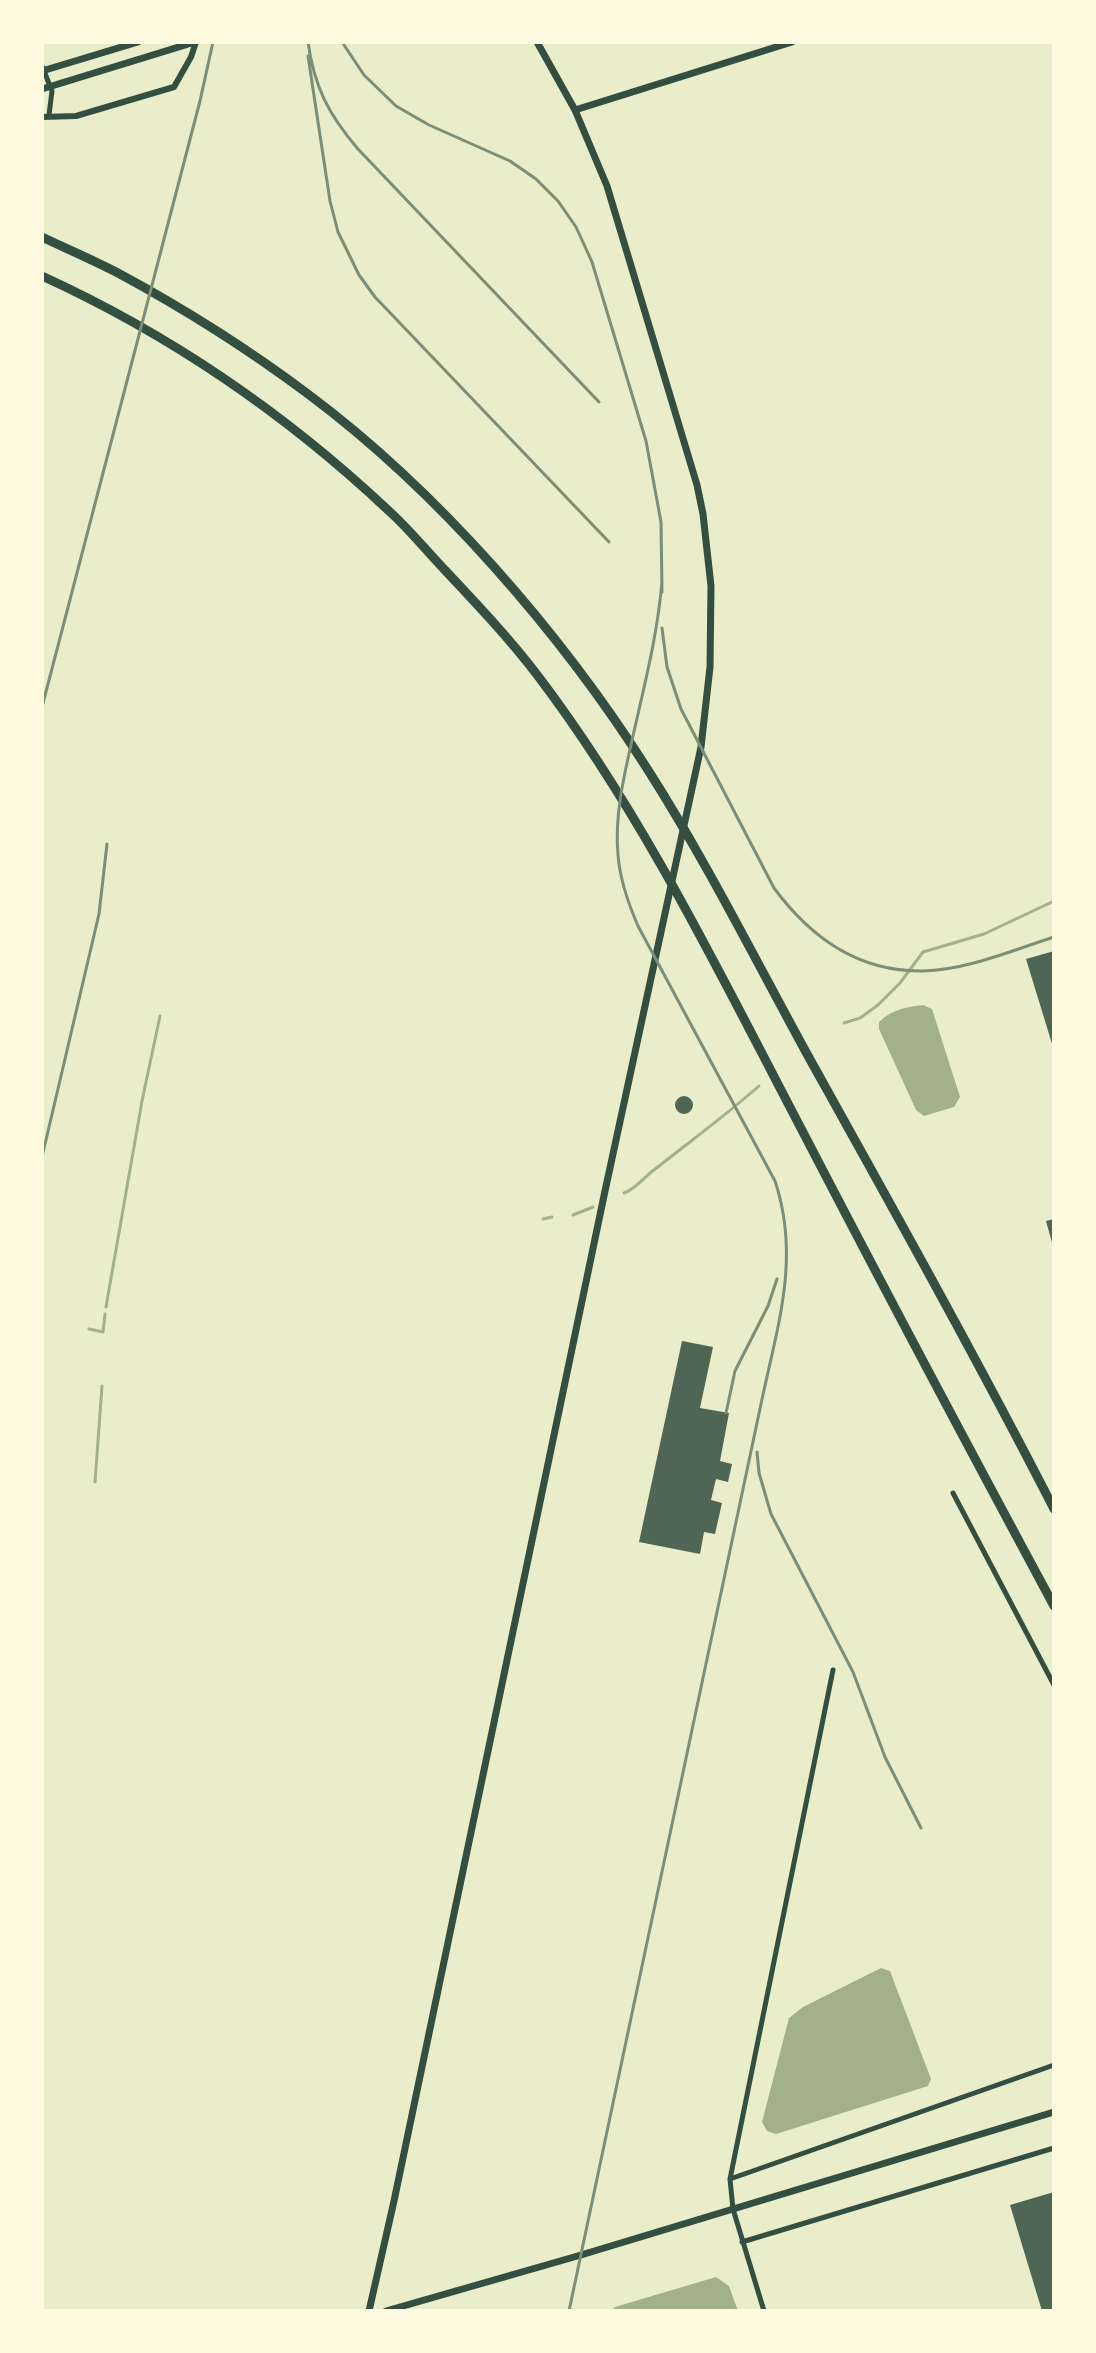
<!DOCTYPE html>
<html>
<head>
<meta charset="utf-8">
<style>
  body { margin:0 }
  #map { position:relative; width:1096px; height:2353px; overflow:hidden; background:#e9edc9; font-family:"Golos Text",sans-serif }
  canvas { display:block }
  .frame { position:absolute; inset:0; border:44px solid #fefae0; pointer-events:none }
</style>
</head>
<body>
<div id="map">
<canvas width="1096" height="2353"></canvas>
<div class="frame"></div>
</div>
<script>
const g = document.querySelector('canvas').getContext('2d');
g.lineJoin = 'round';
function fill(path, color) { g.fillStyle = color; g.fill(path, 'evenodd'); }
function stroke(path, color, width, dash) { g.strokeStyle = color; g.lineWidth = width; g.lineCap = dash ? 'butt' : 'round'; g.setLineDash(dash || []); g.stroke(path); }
fill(new Path2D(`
  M 923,1005 L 932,1009 L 960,1097 L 954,1107 L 924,1116 L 916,1110 L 879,1029 L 879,1022 C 891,1010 906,1007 923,1005 Z
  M 881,1968 L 890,1971 L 931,2079 L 928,2086 L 776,2134 L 767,2131 L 762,2122 L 789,2018 L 803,2007 Z
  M 716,2277 L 729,2286 L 738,2311 L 610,2311 L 615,2307 Z`), '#a3b18a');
stroke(new Path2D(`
  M 844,1023 L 860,1018 L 878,1005 L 900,983 L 923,952 L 984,934 L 1054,901
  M 624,1193 C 636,1189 644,1177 654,1170 C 689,1142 725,1116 759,1086
  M 573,1215 L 593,1207
  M 543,1219 L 552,1217
  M 106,1307 L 142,1101 L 160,1016
  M 89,1329 L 103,1332 L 105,1314
  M 95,1482 L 102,1386`), '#a3b18a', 3);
fill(new Path2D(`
  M 1054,951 L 1054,1047 L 1053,1047 L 1026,959 Z
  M675 1105a9 9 0 1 1 18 0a9 9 0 1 1-18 0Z
  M 1054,1219 L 1054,1246 L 1053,1246 L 1046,1221 Z
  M 682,1341 L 713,1347 L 700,1408 L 729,1413 L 720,1461 L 732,1464 L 728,1482 L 716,1479 L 711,1500 L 722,1503 L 715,1534 L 704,1532 L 700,1554 L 639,1542 Z
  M 1054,2192 L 1054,2311 L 1042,2311 L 1010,2205 Z`), '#4f6655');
stroke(new Path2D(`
  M 42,66 L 52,91 L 49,115
  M 953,1493 L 1054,1685
  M 730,2179 L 1054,2065
  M 742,2242 L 1054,2148
  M 764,2311 L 733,2209 L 730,2179 L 833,1670`), '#344e41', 5);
stroke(new Path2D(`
  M 42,117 L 76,116 L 174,87 L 191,57 L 196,42`), '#344e41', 6);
stroke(new Path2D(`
  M 575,110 L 792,42
  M 369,2311 L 394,2201 L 605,1191 L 701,747 L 710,667 L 711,586 L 703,514 L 697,485 L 607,186 L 575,110 L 537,42
  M 386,2311 L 581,2255 L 1054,2112`), '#344e41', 7);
stroke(new Path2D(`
  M 42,71 L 138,42
  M 42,89 L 195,42`), '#344e41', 7);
stroke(new Path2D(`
  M 42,237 C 67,249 93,260 118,273 C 183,308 248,349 308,394 C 438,491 561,633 648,770 C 706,861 755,959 807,1054 C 891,1205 975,1355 1054,1509
  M 42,276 C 169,334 287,415 389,511 C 408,528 424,548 442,567 C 475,602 509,638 538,676 C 645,817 723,980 805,1136 C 887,1294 970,1450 1054,1606`), '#344e41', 9);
stroke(new Path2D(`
  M 308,42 C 314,87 329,115 358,149 L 599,402
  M 342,42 L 364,75 L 396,106 L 429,125 L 510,161 L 536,179 L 558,201 L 576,227 L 592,262 L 646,441 L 661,522 L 662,592
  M 308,56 L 330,201 L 338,232 L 359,275 L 375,297 L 609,542
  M 662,628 L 667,667 L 681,709 L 774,888 C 811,938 858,972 923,971 C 967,970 1013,950 1054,937
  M 42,707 L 200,101 L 213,42
  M 42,1157 L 99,914 L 107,844
  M 726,1413 L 735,1371 L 768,1306 L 777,1279
  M 757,1452 L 759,1473 L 771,1514 L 853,1672 L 885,1757 L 921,1828
  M 569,2311 L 761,1404 C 777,1327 801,1259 775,1181 L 638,926 C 628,903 620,880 618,855 C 614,812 626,768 635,727 C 646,679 658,631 662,581`), '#7c8e77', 3);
</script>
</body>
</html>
